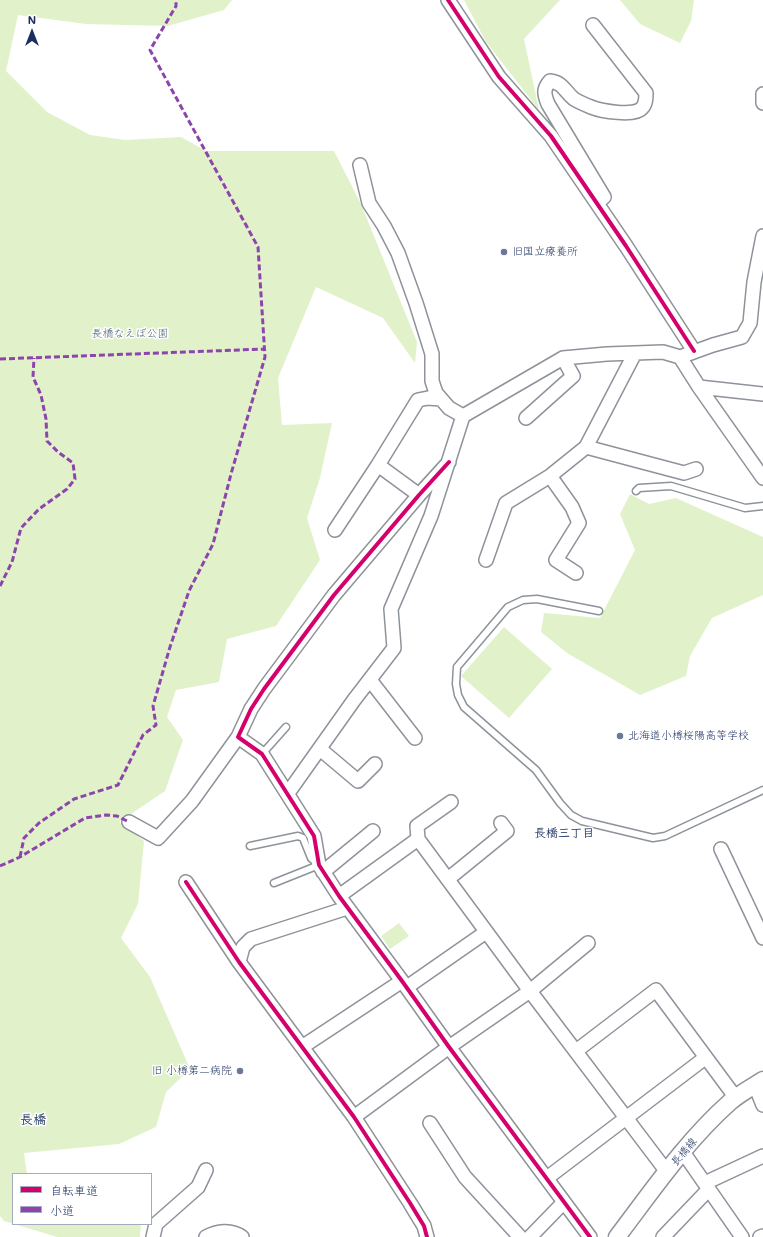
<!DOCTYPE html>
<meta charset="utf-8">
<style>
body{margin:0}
#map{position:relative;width:763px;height:1237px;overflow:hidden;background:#fff;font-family:Mali,"Klee One",sans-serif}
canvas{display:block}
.legend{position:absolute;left:12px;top:1173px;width:140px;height:52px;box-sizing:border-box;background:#fff;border:1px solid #a4acbf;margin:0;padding:5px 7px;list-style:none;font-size:12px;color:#1b2f5e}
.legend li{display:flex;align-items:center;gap:8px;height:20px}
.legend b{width:20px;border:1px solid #a4acbf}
.north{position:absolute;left:12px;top:12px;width:40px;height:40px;-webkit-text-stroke:3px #fff;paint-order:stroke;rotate:0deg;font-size:11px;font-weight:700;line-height:16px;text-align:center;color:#1b2f5e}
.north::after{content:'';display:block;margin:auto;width:14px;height:18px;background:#1b2f5e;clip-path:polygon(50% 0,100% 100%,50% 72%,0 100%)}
</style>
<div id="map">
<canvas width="763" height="1237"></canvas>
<ul class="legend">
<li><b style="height:5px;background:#d6006c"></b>自転車道</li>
<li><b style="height:5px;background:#8e44ad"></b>小道</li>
</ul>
<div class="north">N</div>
</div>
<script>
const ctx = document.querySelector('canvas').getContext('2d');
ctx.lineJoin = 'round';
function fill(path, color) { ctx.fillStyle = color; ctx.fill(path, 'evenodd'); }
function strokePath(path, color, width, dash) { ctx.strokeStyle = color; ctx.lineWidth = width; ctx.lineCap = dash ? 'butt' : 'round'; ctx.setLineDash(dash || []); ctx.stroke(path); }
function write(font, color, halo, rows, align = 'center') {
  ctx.font = font + ' Mali,"Klee One",sans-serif'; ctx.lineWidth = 3; ctx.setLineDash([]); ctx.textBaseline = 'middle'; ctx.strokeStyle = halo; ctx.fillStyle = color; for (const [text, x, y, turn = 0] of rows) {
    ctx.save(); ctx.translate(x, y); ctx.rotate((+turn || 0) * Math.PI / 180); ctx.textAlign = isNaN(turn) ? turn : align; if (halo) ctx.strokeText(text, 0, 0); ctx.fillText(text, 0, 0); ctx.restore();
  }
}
fill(new Path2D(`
 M0,0h232l-8,10 -56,16 -82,-2 -68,-9 -12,56 41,41 43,23 35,5 56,-3 25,14h128l27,53 56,138 -2,21 -32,-45 -67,-31 -38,91 4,47 50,-2 -12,55 -13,40 13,42 -44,66 -49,13 -8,43 -43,8 -9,27 16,23 -18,51 -46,31 25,19 -6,63 -17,34 29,39 40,92 -24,23 -10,35 -37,17 -95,9 3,21h-14v50h128l-1,13h-83l-53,-16 -4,-5z
 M464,0h96l-36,39 15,71 -53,-68z
 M620,0h74l-3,21 -11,22 -40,-19z
 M630,494l19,10 27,-6 87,39v58l-51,23 -22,38 -4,20 -46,19 -73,-42 -26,-21 3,-19 56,5 35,-68 -15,-36z
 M504,627l48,42 -43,49 -48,-42z
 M399,923l10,13 -19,13 -9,-13z`), '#e1f2ca');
const service = new Path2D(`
 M636,491l3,-3 32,-2 74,22 18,-2
 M599,611l-62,-12 -14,1 -15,7 -51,60 -1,17 2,11 6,12 72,63 24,33 11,12 11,6 71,17 12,-2 98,-46
 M262,754l24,-27
 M250,846l48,-10 5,2 8,20 8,7 -45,18`);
const minor = new Path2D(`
 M448,0l51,77 52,59 75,110 68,105
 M593,25l53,68c0,5 0,11 -4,15 -7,9 -41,3 -51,-1 -5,-2 -12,-5 -17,-8 -10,-8 -10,-16 -24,-18 -7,8 -6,13 -2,23l56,93 -7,6
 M763,94v9
 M360,165l9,38 15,23 14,27 18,50 16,51v27l4,12 13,15 14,8
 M680,357l19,30 64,91
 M699,387l64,7
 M526,418l47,-42 -10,-18
 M586,447l98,26 12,-4
 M449,462l-30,33 -85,100 -70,94 -13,20 -13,28 24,17 52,82 5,29 20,31 63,85 47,66 141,190
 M378,465l40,-65 10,-2 13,1
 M550,476l22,31 7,16 -23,37 20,13
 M335,530l43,-65 41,30
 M486,560l20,-57 44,-27 36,-29 49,-94
 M370,680l45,58
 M320,749l38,32 17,-17
 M288,793l66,-93 40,-52 -3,-39 40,-93 32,-100 100,-58 44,-4 56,-2 17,5 33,-12 29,-8 8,-14 4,-41 9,-46
 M129,822l29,16 34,-37 46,-64
 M418,839l112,152 137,181
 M721,849l42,89
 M323,872l50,-41
 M448,879l59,-48 -6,-8
 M186,882l53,80 115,155 56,86 14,23 3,11
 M339,896l79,-57 -1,-13 34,-24
 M239,962l4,-15 8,-8 96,-31
 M407,987l79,-55
 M302,1047l100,-66
 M576,1051l80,-61 80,108
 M755,1085l8,20
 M354,1117l95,-70 81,-56 58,-48
 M430,1123l35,54 55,60
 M683,1152l59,85
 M547,1178l158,-120
 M705,1183l58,-27
 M153,1237l3,-13 42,-37 8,-17
 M206,1237c11,-6 25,-8 36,0
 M530,1237l34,-35
 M663,1237l46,-48
 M760,1237l3,-1`);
const tertiary = new Path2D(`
 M617,1237c35,-46 69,-96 113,-135 9,-8 22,-15 33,-22`);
strokePath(service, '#8e929a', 9);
strokePath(minor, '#8e929a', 16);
strokePath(tertiary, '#8e929a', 19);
strokePath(service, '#fff', 6);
strokePath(minor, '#fff', 13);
strokePath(tertiary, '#fff', 16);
strokePath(new Path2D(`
 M0,359l265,-10
 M0,586l12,-24 9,-34 18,-19 28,-20 8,-10 -2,-16 -15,-11 -11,-11 -1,-22 -5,-24 -8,-18 1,-19
 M20,857l4,-19 15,-15 35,-24 44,-14 25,-50 13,-10 -3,-19 17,-59 19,-56 24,-47 18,-70 34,-117 -7,-110 -108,-197 26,-44v-6
 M0,866l20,-9 65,-39 21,-3 11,1 12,6`), '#8e44ad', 3, [6, 3]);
strokePath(new Path2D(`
 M448,0l51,77 52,59 75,110 68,105
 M449,462l-30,33 -85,100 -70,94 -13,20 -13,28 24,17 52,82 5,29 20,31 63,85 47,66 141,190
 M186,882l53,80 115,155 56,86 14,23 3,11`), '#d6006c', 4);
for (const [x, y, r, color] of [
 [504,252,4,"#6b7896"],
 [620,736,4,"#6b7896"],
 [240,1071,4,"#6b7896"]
]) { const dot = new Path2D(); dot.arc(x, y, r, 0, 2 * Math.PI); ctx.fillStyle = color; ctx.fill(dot); strokePath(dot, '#fff', 1.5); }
write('11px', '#1b2f5e', '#fff', [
 ["旧国立療養所",512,252],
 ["北海道小樽桜陽高等学校",628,736],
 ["旧 小樽第二病院",232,1071,"right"]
], 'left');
write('11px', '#465d6e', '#fff', [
 ["長橋なえぼ公園",130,334]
]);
write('11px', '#1b2f5e', '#fff', [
 ["長橋線",684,1152,-50]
]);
write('bold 12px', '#1b2f5e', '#fff', [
 ["長橋三丁目",564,833]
]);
write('bold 13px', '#1b2f5e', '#fff', [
 ["長橋",33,1120]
]);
</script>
